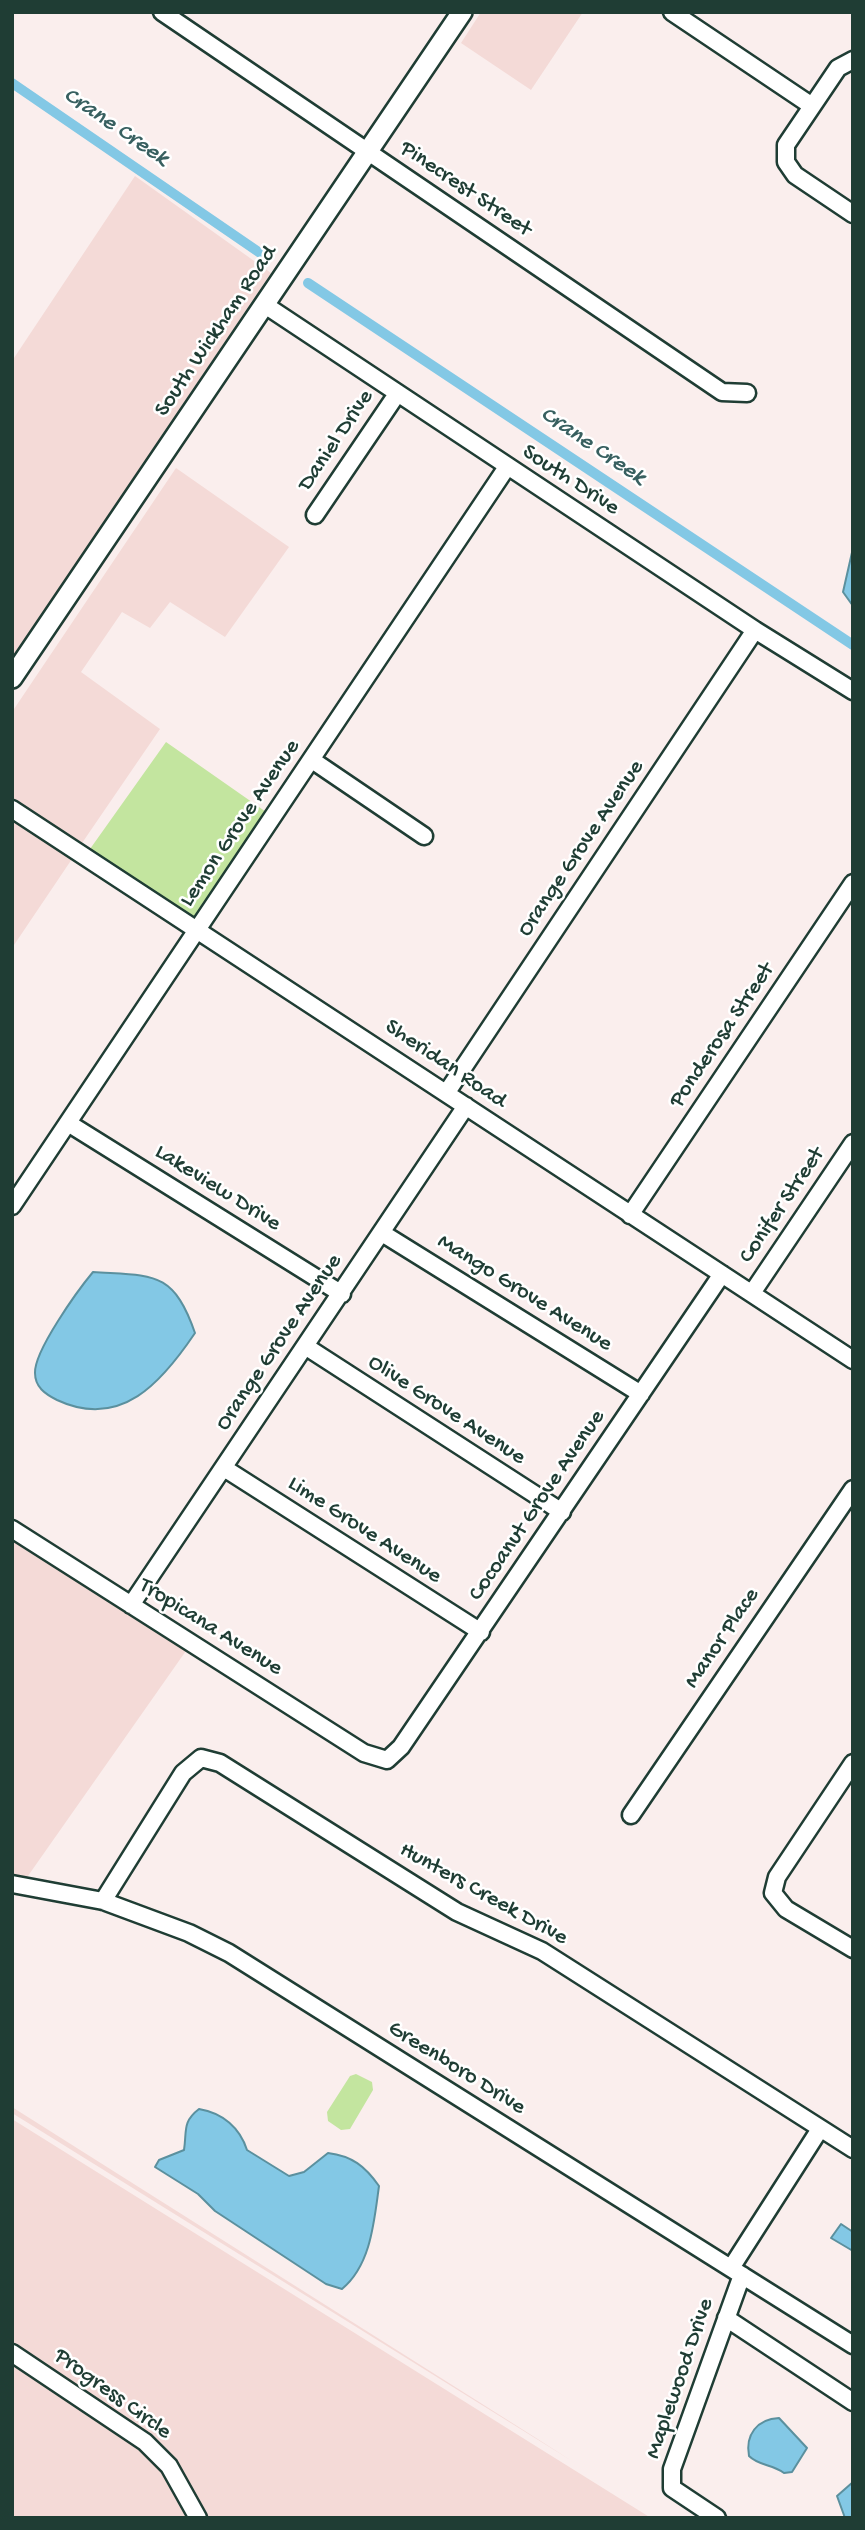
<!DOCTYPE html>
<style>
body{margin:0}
#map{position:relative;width:865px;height:2530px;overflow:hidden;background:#faeeed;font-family:"Gochi Hand",sans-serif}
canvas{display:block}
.frame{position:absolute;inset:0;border:14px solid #1f3d34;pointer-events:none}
</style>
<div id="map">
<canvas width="865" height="2530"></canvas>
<div class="frame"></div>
</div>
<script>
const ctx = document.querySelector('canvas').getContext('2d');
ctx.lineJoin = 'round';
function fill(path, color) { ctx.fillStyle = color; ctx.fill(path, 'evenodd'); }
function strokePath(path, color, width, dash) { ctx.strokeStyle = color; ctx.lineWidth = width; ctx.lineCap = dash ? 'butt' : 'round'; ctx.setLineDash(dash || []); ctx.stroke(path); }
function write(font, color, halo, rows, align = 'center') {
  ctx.font = font + ' "Gochi Hand",sans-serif'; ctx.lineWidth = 5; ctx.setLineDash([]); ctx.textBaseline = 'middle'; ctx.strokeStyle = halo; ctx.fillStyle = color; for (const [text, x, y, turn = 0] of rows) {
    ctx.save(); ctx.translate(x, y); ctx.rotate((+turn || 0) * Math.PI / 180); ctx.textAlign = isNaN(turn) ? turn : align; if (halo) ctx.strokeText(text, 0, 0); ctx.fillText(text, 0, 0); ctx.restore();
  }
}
fill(new Path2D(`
 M481,12h102l-52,78 -70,-47z
 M135,176l136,97 -259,385v-297z
 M176,468l113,79 -64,90 -55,-35 -20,26 -28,-16 -41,60 79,57 -80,117 -68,-44v-90z
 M12,816l62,40 -62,92z
 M12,1533l176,115 -172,245 -4,-2z
 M12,2107l524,331 36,23 -560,-348z
 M12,2119l639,399h-639z`), '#f4dad7');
fill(new Path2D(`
 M166,742l103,72 -67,101 -8,2 -104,-68z
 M356,2074l16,8 1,8 -23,39 -9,1 -13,-9 -1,-9 23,-36z`), '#c3e59f');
const water = new Path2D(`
 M853,548v58l-10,-14z
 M93,1272c60,4 80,-2 102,61 -33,49 -74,97 -138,67 -12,-6 -22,-13 -22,-27 -1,-22 43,-83 58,-101z
 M199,2109c24,4 41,19 48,41l42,26 15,-4 24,-19c24,3 37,13 51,33 -5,36 -8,79 -37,103l-16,-5 -111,-73 -17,-17 -43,-27 4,-7 25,-10c3,-19 -2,-28 15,-41z
 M841,2224l12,8v19l-22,-13z
 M779,2418l28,30 -15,24 -8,1c-12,-9 -25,-7 -35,-17 -4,-21 8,-37 30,-38z
 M853,2482v36h-8l-8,-22z`);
fill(water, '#83c8e5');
strokePath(water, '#5b909e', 2);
strokePath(new Path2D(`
 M12,83l251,172
 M308,283l545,362`), '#83c8e5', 10);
const minor = new Path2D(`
 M162,12l560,380 25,1
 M672,12l140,94
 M853,60l-15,8 -52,77v17l9,13 58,39
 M265,305l490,325 98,61
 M315,515l82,-121
 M312,760l112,76
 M12,809l841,551
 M447,1092l308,-462
 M68,1123l274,171
 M12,1206l495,-739
 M630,1215l223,-332
 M382,1233l259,161
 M752,1293l101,-150
 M305,1346l257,166
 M224,1468l257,164
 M12,1529l352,224 23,7 14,-13 321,-473
 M131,1605l335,-499
 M853,1763l-76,114 -4,16 13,16 67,40
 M631,1815l222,-326
 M12,1884l91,17 86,32 40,20 624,392
 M103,1901l80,-128 18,-15 19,5 237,149 85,39 311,198
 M731,2268l89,-139
 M726,2318l127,84
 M12,2353l133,89 24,24 29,52
 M717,2518l-45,-30v-19l70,-194`);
const major = new Path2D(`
 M12,678l450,-666`);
strokePath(minor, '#1f3d34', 21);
strokePath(major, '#1f3d34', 24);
strokePath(minor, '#fff', 16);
strokePath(major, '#fff', 19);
write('23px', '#1f3d34', '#fff', [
 ["Pinecrest Street",465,190,34],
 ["South Wickham Road",217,332,-56],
 ["Daniel Drive",337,441,-56],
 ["South Drive",570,481,33],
 ["Lemon Grove Avenue",241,824,-56],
 ["Orange Grove Avenue",582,849,-56],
 ["Ponderosa Street",723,1036,-56],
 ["Sheridan Road",445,1065,34],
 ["Lakeview Drive",217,1189,32],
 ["Conifer Street",783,1206,-56],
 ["Mango Grove Avenue",524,1294,32],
 ["Orange Grove Avenue",280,1343,-56],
 ["Olive Grove Avenue",446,1411,33],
 ["Cocoanut Grove Avenue",538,1506,-56],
 ["Lime Grove Avenue",364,1531,33],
 ["Tropicana Avenue",210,1628,32],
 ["Manor Place",723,1639,-56],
 ["Hunters Creek Drive",483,1895,29],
 ["Greenboro Drive",456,2069,32],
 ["Maplewood Drive",681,2379,-71],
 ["Progress Circle",112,2395,36]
]);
write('italic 24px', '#386060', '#fff', [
 ["Crane Creek",115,128,34],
 ["Crane Creek",592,447,34]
]);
</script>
